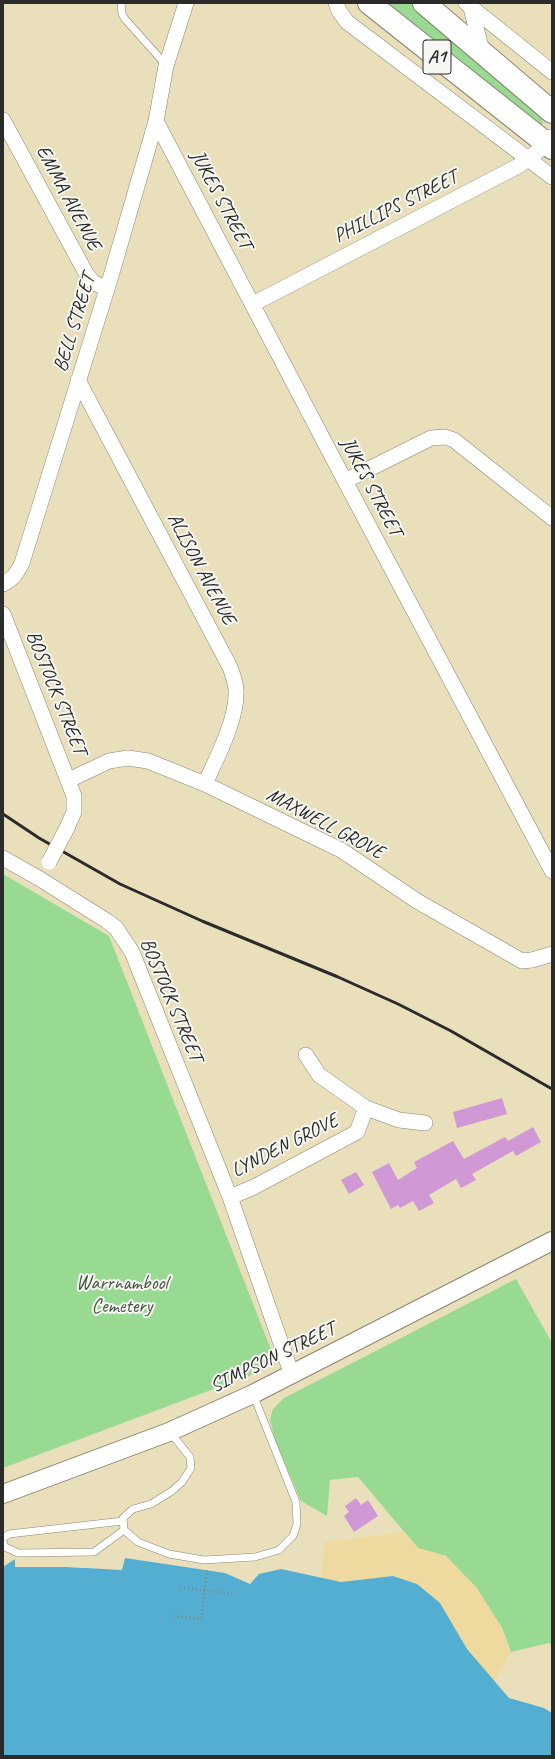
<!DOCTYPE html>
<style>
body{margin:0}
#map{position:relative;width:555px;height:1759px;overflow:hidden;background:#e9e0bb;font-family:Caveat,sans-serif}
canvas{display:block}
.frame{position:absolute;inset:0;border:4px solid #2b2b2b;pointer-events:none}
</style>
<div id="map">
<canvas width="555" height="1759"></canvas>
<div class="frame"></div>
</div>
<script>
const ctx = document.querySelector('canvas').getContext('2d');
ctx.lineJoin = 'round';
function fill(path, color) { ctx.fillStyle = color; ctx.fill(path, 'evenodd'); }
function strokePath(path, color, width, dash) { ctx.strokeStyle = color; ctx.lineWidth = width; ctx.lineCap = dash ? 'butt' : 'round'; ctx.setLineDash(dash || []); ctx.stroke(path); }
function write(font, color, halo, rows, align = 'center') {
  ctx.font = font + ' Caveat,sans-serif'; ctx.lineWidth = 4; ctx.setLineDash([]); ctx.textBaseline = 'middle'; ctx.strokeStyle = halo; ctx.fillStyle = color; for (const [text, x, y, turn = 0] of rows) {
    ctx.save(); ctx.translate(x, y); ctx.rotate((+turn || 0) * Math.PI / 180); ctx.textAlign = isNaN(turn) ? turn : align; if (halo) ctx.strokeText(text, 0, 0); ctx.fillText(text, 0, 0); ctx.restore();
  }
}
fill(new Path2D(`
 M369,3h54l96,80 23,35 1,6h-6z
 M3,874l106,62 163,416 -5,17 -264,99z
 M516,1279l36,64v303l-3,-3 -38,9 -9,-24 -56,-72 -28,-8 -60,-71 -28,3 -3,36 -26,-15 -26,-61 -5,-20 3,-11 11,-11z`), '#98da91');
fill(new Path2D(`
 M405,1532l13,16 28,8 31,32 25,40 9,24 -17,30 -27,-33 -27,-46 -47,-27 -52,6 -20,-4 4,-36z`), '#eeda9e');
fill(new Path2D(`
 M125,1558l100,15 25,11 9,-10 22,-5 60,13 52,-6 24,8 23,19 27,46 42,49 35,10 8,5v43h-549v-189l12,-8 1,8h51l55,3z`), '#54aed2');
fill(new Path2D(`
 M15,1559h2v6h50l30,1 1,2 -31,-1h-52z`), '#e9e0bb');
fill(new Path2D(`
 M502,1098l5,16 -50,14 -4,-16z
 M533,1127l8,15 -25,14 -3,-5 -41,23 4,6 -15,8 -5,-9 -27,16 5,8 -15,8 -6,-10 -13,7 -2,-3 -7,4 -19,-37 17,-9 9,17 19,-12 -3,-6 39,-21 11,18 41,-22 3,4z
 M356,1172l8,13 -15,9 -8,-14z
 M356,1498l5,7 7,-5 10,16 -24,16 -10,-16 5,-4 -4,-6z`), '#d098d5');
const service = new Path2D(`
 M121,3l1,11 3,5 41,46
 M170,1432l20,25 1,11 -9,14 -10,9 -21,13 -18,5 -10,9 1,12 14,12 31,12 35,6 51,-3 24,-7 14,-14 4,-12 -1,-22 -43,-108
 M3,1538l6,-4 114,-13
 M3,1541l2,6 13,6 76,-1 30,-22`);
const minor = new Path2D(`
 M336,3l3,8 8,11 205,155
 M466,3l86,69
 M471,8l11,43
 M3,120l84,155 7,8 12,5
 M156,121l189,360 207,390
 M253,304l267,-139 27,-21 4,-7
 M78,380l152,287c3,9 7,18 6,27 0,28 -20,65 -31,90
 M345,481l86,-43 14,-1 9,3 98,78
 M3,584c10,-5 14,-11 19,-21l89,-287 45,-155 10,-55 20,-63
 M3,614l71,182v16l-8,18
 M69,780l40,-19 19,-3 20,3 57,23 136,66 76,51 105,60 10,-1 20,-6
 M3,858l37,21 67,42 9,7 16,24 98,245 62,178
 M366,1108l33,12 26,3
 M230,1197l24,-10 103,-55 9,-24 -47,-33 -13,-20`);
const tertiary = new Path2D(`
 M3,1494l166,-62 84,-38 299,-153`);
const trunk = new Path2D(`
 M369,3l183,145
 M424,3l128,109`);
strokePath(service, '#8a8673', 8);
strokePath(minor, '#8a8673', 16);
strokePath(tertiary, '#8a8673', 20);
strokePath(trunk, '#8a8673', 24);
strokePath(new Path2D(`
 M180,1587l52,7
 M174,1616l27,3 6,-49`), '#8a8673', 2.5, [1, 3]);
strokePath(service, '#fff', 7);
strokePath(minor, '#fff', 15);
strokePath(tertiary, '#fff', 18);
strokePath(trunk, '#fff', 22);
strokePath(new Path2D(`
 M3,814l36,24 81,46 82,37 136,56 60,27 53,27 101,58`), '#2b2b2b', 3);
const minorBridge = new Path2D(`
 M49,862l17,-32`);
strokePath(minorBridge, '#8a8673', 16, []);
strokePath(minorBridge, '#fff', 15);
for (const [x, y, w] of [
 [437,57,28]
]) { const box = new Path2D(); box.roundRect(x - w / 2, y - 17, w, 34, 3); ctx.fillStyle = '#f6f6f2'; ctx.fill(box); strokePath(box, '#2b2b2b', 1); }
write('bold 19px', '#2b2b2b', null, [
 ["A1",437,57]
]);
write('20px', '#2b2b2b', '#f6f6f2', [
 ["EMMA AVENUE",68,198,62],
 ["JUKES STREET",221,200,62],
 ["PHILLIPS STREET",396,207,-27],
 ["BELL STREET",75,323,-73],
 ["JUKES STREET",371,487,62],
 ["ALISON AVENUE",201,569,62],
 ["BOSTOCK STREET",56,693,68],
 ["MAXWELL GROVE",325,824,28],
 ["BOSTOCK STREET",171,1000,67],
 ["LYNDEN GROVE",285,1146,-27],
 ["SIMPSON STREET",273,1358,-26]
]);
write('20px', '#465744', '#f6f6f2', [
 ["Warrnambool",122,1284],
 ["Cemetery",122,1307]
]);
</script>
